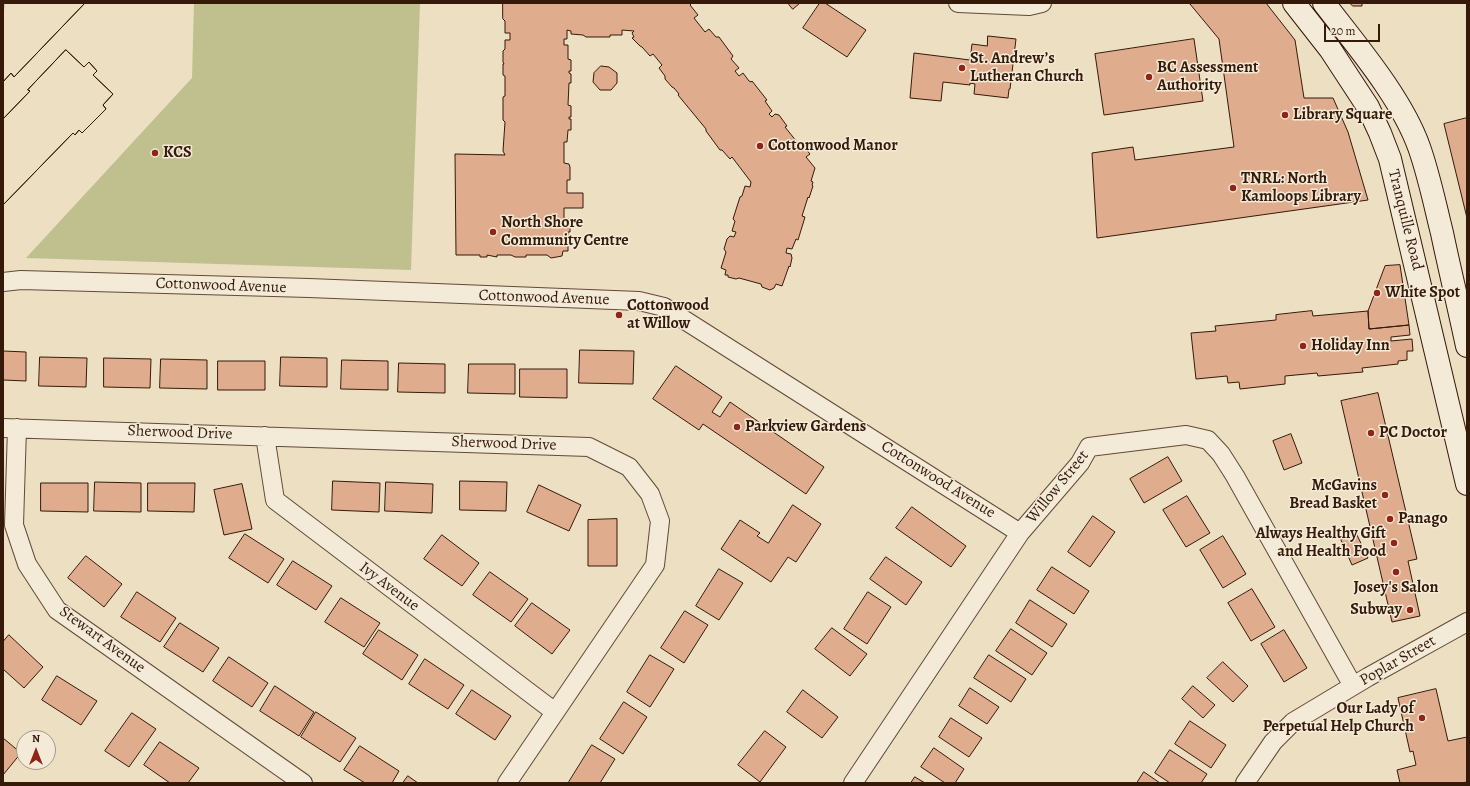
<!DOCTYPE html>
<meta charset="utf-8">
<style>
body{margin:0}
#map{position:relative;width:1470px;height:786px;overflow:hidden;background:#ecdfc2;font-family:Alegreya,serif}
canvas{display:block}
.frame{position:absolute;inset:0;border:4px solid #351909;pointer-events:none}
.north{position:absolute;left:16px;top:730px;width:40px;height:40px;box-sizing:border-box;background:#f3ead7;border:1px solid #a79685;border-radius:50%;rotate:0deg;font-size:11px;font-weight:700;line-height:16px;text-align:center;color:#351909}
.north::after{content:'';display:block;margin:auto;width:14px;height:18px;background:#8f2418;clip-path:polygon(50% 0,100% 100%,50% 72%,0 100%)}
.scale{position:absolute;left:1324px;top:24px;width:56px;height:18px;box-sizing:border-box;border:2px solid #351909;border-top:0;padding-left:5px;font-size:12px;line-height:14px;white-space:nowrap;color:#351909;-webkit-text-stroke:3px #f3ead7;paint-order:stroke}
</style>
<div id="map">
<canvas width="1470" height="786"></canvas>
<div class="frame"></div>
<div class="north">N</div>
<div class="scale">20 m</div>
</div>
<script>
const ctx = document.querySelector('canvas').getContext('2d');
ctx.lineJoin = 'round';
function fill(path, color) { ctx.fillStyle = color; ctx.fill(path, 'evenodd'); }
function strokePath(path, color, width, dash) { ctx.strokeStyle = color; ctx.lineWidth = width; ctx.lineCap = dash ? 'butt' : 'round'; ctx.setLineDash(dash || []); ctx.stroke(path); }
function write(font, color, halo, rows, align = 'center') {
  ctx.font = font + ' Alegreya,serif'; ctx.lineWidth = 3; ctx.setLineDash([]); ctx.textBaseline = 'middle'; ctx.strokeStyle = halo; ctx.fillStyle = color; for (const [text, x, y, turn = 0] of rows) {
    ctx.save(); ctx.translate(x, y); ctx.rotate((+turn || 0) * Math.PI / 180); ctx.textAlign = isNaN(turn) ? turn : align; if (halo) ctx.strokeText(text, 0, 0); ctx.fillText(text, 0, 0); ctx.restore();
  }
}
fill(new Path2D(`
 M194,3h226l-9,267 -385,-12 166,-180z`), '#bfc08e');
const building = new Path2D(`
 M4,3h81l-71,74 -3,-4 -8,9z
 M4,3h81l-71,74 -3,-4 -8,9z
 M503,3h189l-2,2 8,10 -4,3 11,14 4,-3 7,8h3l14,19 -2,3 8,9 -4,3 4,5 4,-3 6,8 2,1 1,-1 15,19 -2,1 7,10 -3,3 3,3 3,-3 4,1 8,11 -2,1 12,15 2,1 1,-1 10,12 -4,3 9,11 -4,13 2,1 -1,3 1,1 -4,12 -1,-1 -6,19 3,1 -7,23 -2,-1 -4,10 -5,-1 -1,5 5,1 1,4 -2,9 -1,-1 -7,20 -6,-2 -2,4 -4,2 -8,-3 -1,-3 -22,-6 -3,1 -8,-2v-2h-3l1,-5 -5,-2 5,-16 -2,-3 3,-10 3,-3 4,1 2,-5 -4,-1 3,-10 -2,-2 7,-22 2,-1 3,-10 5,1 1,-5 -19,-25 -2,2 -8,-9h-2l-14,-19v-2l-28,-34 1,-1 -5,-6 -2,-1 -7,-8v-3l-6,-8 3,-3 -9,-11 -3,2 -8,-9 -2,-1 -8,-8 2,-1 -2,-4 2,-2 -12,-1v5h-12v2h-24l-3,-2 -12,-1v-3l-4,-1v9h-3v6h4v14l3,1v11h-2v2l2,1v9h-2l-1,22 3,1v11h-2v2h2v11h-3l-1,12h-3v21l5,1 1,3v13h-3v13h16v15h-19v10l5,1v2h1v11h-2v19h-5l-1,5 -11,2 -4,-3h-21v2h-11l-4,-2h-14v2l-10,-2v2h-7v-2h-24l-1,-101 50,1 -2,-4 2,-29 -2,-2v-23l2,-1v-20l-2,-1v-11h1l-1,-2v-11l2,-2v-9h5v-7h-5v-12l-2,-2z
 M788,3h12l-7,6z
 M820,3h5l41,27 -19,27 -44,-29z
 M1191,3h75l29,37 9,58h29l15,34 20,68 -271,38 -5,-85 41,-6 2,13 99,-13 -15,-108 -29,-35z
 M1350,3h12v3h-9z
 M988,36l28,3 -6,50h-1l-1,9 -34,-4 1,-10 -5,-1v2l-27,-3 -2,19 -31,-3 4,-45 56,7 2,-16 15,2z
 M1194,39l9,62 -99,14 -9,-61z
 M66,50l18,17 5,-5 8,9 -4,4 20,19 -10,11 3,4 -24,24 -3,-3 -4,5 -2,-2 -70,72v-86l27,-28 -2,-1z
 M66,50l18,17 5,-5 8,9 -4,4 20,19 -10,11 3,4 -24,24 -3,-3 -4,5 -2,-2 -70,72v-86l27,-28 -2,-1z
 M601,66l8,1 8,6v10l-6,7h-11l-7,-8 1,-9z
 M1467,118v100l-23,-94z
 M1400,265l9,60 -40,4 -1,-18 17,-45z
 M1312,311l1,5 55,-5 1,18 40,-4 1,10 -19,2v4l21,-2 1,12h-6v9l-9,1v3l-36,4 1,4 -45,4 -1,-3 -32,3v8l-45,5 -1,-7 -11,1 -1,-7 -31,3 -5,-46 25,-2 -1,-5 61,-6v-5z
 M580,350l54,1 -1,33 -54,-1z
 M3,351l23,1v29l-23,-1z
 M40,357l47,1 -1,29 -47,-1z
 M281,357l46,1v29l-47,-1z
 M104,358l47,1 -1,29 -46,-1z
 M161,359l46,1v29l-47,-1z
 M342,360l46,1v29l-47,-1z
 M218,361h47v29h-47z
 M399,363l46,1v29l-47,-1z
 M469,364h46v30l-47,-1z
 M676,366l46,31 -10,15 8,5 10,-15 94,65 -18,27 -103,-70 -4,6 -46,-31z
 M520,369h47v29l-47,-1z
 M1378,393l39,166 -9,2 12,55 -28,6 -51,-221z
 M1291,434l11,29 -18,7 -11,-29z
 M1168,457l14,24 -38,22 -14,-24z
 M333,481l47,2 -1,29 -47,-2z
 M460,481l47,1 -1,29 -46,-1z
 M95,482l46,1v29l-47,-1z
 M386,482l47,2 -1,29 -47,-2z
 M41,483h47v29l-47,-1z
 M148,483h47l-1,29 -46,-1z
 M242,484l10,45 -28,6 -10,-45z
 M539,485l42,20 -12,26 -42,-19z
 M1187,496l23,37 -24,14 -23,-37z
 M793,505l28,19 -25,38 -8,-5 -17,25 -50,-33 19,-29 20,13 -3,3 11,7z
 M912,507l54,39 -15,21 -55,-39z
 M1093,516l22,16 -25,35 -22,-15z
 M617,519v47h-29v-46z
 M1356,533l12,25 -16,7 -11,-25z
 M245,534l39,25 -16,24 -39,-25z
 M442,535l37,28 -17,23 -38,-27z
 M1223,536l23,38 -23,14 -23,-38z
 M86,556l36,28 -18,23 -36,-29z
 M886,557l36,25 -16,23 -36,-26z
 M293,561l39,25 -16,24 -39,-25z
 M1052,567l37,24 -15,23 -37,-24z
 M719,569l24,14 -24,37 -23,-14z
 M490,572l38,27 -17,23 -38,-27z
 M1252,589l23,38 -24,14 -23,-38z
 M137,592l39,26 -16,24 -39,-25z
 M868,592l23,15 -24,37 -23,-15z
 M341,598l39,25 -16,24 -39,-25z
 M1030,600l37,24 -15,23 -36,-24z
 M532,603l38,27 -18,24 -37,-28z
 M685,611l23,14 -24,38 -23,-15z
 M180,623l39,25 -16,24 -39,-25z
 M832,628l35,26 -17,22 -35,-27z
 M1011,629l36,24 -15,22 -36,-24z
 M379,630l39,25 -16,25 -39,-26z
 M1284,630l23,38 -23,14 -23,-38z
 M9,635l34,32 -19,21 -21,-19v-27z
 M650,655l24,14 -24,38 -23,-15z
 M989,655l37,24 -15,23 -37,-24z
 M229,657l39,26 -16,24 -39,-26z
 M425,659l39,26 -16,24 -39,-25z
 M1223,662l25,24 -15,16 -26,-24z
 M57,676l40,25 -16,24 -39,-25z
 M275,686l39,26 -15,24 -39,-25z
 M1193,686l22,19 -12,13 -21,-19z
 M970,688l29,19 -12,17 -28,-18z
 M1436,689l12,52 19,-4v45l-6,1h-61l-3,-13 19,-5 -3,-14 -3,1 -12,-54z
 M472,690l39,26 -16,24 -39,-26z
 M803,690l35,27 -16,21 -35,-26z
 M624,702l23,15 -24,37 -23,-15z
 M316,712l40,26 -16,24 -39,-25z
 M132,713l24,16 -27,38 -24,-16z
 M951,718l31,20 -13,19 -30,-20z
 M1190,721l36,24 -15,23 -36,-24z
 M765,731l21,16 -26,35 -22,-17z
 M3,738l18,15 -18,22z
 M160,742l39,26 -11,15h-18l-26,-18z
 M592,745l23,14 -15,24h-30l-1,-1z
 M360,746l39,25 -7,12h-27l-21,-13z
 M934,748l30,21 -9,14h-10l-24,-16z
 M1170,750l37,24 -6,9h-31l-15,-10z
 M1144,772l16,11h-23z
 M408,776l10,7h-15z
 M915,777l10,6h-14z`);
fill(building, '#e0ac8e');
strokePath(building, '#351909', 1);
const minor = new Path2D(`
 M958,3l71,3 13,-3
 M3,282l18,-2 288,8 330,13 25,6 356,226
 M3,428l586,19 40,20 21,27 10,27 -5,44 -148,218
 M17,428l-3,97 13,39 30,46 246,173
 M265,436l10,64 280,212
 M853,783l167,-250 60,-70 9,-16 97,-12 22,5 13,14 14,22 118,210
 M1245,783l28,-41 20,-20 75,-45 99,-55`);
const secondary = new Path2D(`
 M1294,3l36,46 38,58 12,26 10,26 77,325
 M1324,3c32,42 77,94 95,144 10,28 16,58 23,86 8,38 17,75 25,113`);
strokePath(minor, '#634a37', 20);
strokePath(secondary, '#351909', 24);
strokePath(minor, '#f3ead7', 18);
strokePath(secondary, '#f3ead7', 22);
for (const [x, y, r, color] of [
 [962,68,4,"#8f2418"],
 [1149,77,4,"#8f2418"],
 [1285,115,4,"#8f2418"],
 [760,146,4,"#8f2418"],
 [155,153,4,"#8f2418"],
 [1233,188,4,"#8f2418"],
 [493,232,4,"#8f2418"],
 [1377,293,4,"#8f2418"],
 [619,315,4,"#8f2418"],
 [1303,346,4,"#8f2418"],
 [737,427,4,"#8f2418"],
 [1371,433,4,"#8f2418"],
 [1385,495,4,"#8f2418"],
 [1390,519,4,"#8f2418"],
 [1394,543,4,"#8f2418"],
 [1396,572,4,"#8f2418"],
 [1410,610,4,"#8f2418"],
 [1422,718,4,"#8f2418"]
]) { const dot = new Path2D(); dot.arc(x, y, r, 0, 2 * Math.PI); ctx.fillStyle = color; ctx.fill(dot); strokePath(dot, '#f3ead7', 1.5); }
write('bold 16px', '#351909', '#f3ead7', [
 ["St. Andrew’s",970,59],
 ["Lutheran Church",970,77],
 ["BC Assessment",1157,68],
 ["Authority",1157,86],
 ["Library Square",1293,115],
 ["Cottonwood Manor",768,146],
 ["KCS",163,153],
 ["TNRL: North",1241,179],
 ["Kamloops Library",1241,197],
 ["North Shore",501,223],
 ["Community Centre",501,241],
 ["White Spot",1385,293],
 ["Cottonwood",627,306],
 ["at Willow",627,324],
 ["Holiday Inn",1311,346],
 ["Parkview Gardens",745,427],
 ["PC Doctor",1379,433],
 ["McGavins",1377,486,"right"],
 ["Bread Basket",1377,504,"right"],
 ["Panago",1398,519],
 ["Always Healthy Gift",1386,534,"right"],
 ["and Health Food",1386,552,"right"],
 ["Josey's Salon",1396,588,"center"],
 ["Subway",1402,610,"right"],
 ["Our Lady of",1414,709,"right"],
 ["Perpetual Help Church",1414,727,"right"]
], 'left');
write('16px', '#351909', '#f3ead7', [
 ["Tranquille Road",1405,220,76],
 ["Cottonwood Avenue",221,286,2],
 ["Cottonwood Avenue",544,298,2],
 ["Sherwood Drive",180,433,2],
 ["Sherwood Drive",504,444,2],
 ["Cottonwood Avenue",938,480,32],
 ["Willow Street",1058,487,-51],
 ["Ivy Avenue",389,587,37],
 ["Stewart Avenue",102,640,36],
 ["Poplar Street",1398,661,-30]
]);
</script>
